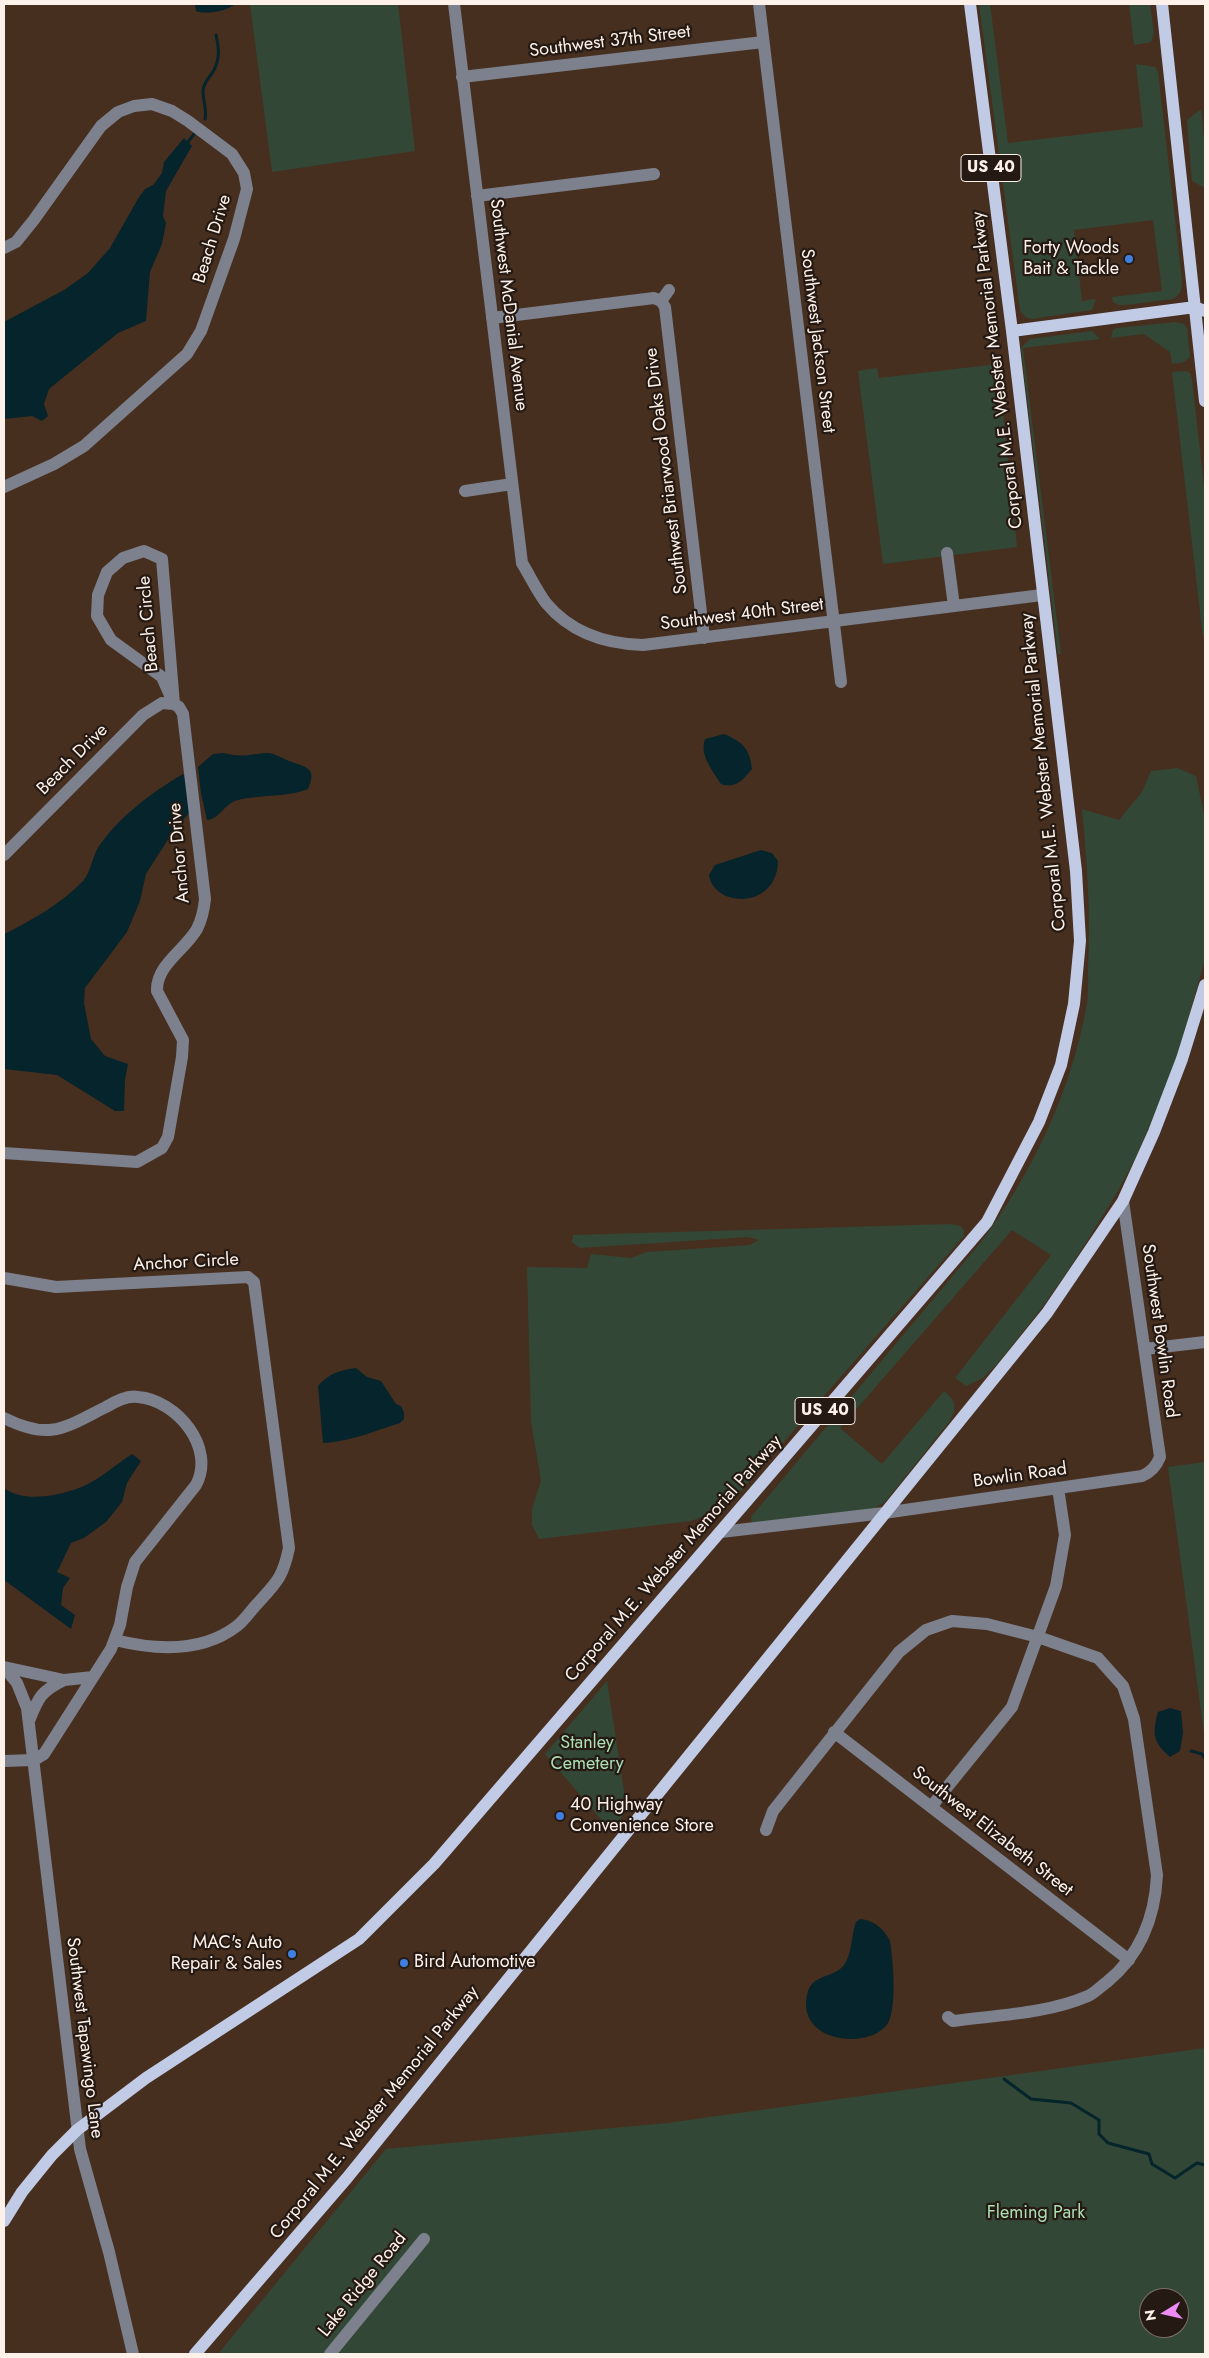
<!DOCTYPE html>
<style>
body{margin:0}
#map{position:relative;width:1209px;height:2358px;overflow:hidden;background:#472f1f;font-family:Jost,sans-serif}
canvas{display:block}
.frame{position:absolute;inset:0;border:5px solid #fdf1e9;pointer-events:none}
.north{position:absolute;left:1139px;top:2288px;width:50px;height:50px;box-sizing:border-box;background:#251a13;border:1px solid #7b7069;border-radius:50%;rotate:261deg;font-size:14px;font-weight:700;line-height:20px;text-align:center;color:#fdf1e9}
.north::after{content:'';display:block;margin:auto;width:18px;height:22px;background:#ef8bf7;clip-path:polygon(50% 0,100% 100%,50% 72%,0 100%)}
</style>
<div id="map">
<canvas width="1209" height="2358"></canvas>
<div class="frame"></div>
<div class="north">N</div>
</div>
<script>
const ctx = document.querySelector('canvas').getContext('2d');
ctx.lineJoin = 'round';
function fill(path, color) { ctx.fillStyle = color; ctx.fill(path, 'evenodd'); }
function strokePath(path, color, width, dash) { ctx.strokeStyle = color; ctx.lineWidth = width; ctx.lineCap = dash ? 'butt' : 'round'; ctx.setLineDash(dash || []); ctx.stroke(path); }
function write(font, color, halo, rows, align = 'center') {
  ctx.font = font + ' Jost,sans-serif'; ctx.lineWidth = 4.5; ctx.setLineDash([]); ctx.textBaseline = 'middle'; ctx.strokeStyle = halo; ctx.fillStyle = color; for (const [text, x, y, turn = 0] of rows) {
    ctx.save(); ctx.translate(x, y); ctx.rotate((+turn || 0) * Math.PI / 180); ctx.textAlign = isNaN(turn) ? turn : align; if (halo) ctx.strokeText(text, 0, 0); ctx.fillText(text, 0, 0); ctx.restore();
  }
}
fill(new Path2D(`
 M250,4h148l17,147 -143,21z
 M979,4h11l18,139 135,-16 -7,-63 19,3 3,5 24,208c0,9 -1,14 -9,19l-47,6h-7l-6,-3 -1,-5 50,-6 -9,-71 -79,10 8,71 14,-2 -4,11 -60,9 -5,-1 -7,-7z
 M1129,4h21l4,30 -3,8 -17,3z
 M1201,109l4,41v38l-13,-7 -5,-61z
 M1175,322l9,2 3,4 3,29 -6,5 -12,2 -2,-12 -26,-18 -33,4 2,-8 4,-2z
 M1092,331l8,8 -77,9 38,306h-3l-37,-306 9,-9z
 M998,364l19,183 -134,17 -25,-193 19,-3 2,10z
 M1186,371l4,2 2,6 13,117v141h-2l-31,-265z
 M1177,768l19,8 8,38 1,-7v153l-32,111 -37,86 -21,39 -44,70 -30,43 -44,55 -14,14 -17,8 -11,-8 96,-123 -39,-25 -172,198 42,36 62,-73c13,11 13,17 5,31l-64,80 -12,7 -121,15 -1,-7 230,-275c51,-69 89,-148 105,-233 3,-13 2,-28 2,-41 3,-53 -1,-106 -6,-159l37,11 23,-28 9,-21z
 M950,1224l10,2 4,4v6l-232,265 -9,-4 -21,20 -11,4 -152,18 -7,-14v-16l9,-28 -10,-60 -4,-154 60,1 4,-14 40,4 16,-6 103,-7 9,-5 -11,-3 -168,11 -8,-6 1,-7z
 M1205,1462v279l-37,-274z
 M607,1681l20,129 -16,21 -66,-77z
 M1205,2048v306h-987l168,-205 281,-26zM1149,2298h30v30h-30z`), '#334736');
fill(new Path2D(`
 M195,4h40c-7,7 -30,11 -39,7z
 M184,138l8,8 -26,45 -3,25 3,7 -4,21 -12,28 -4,49 -28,12 -69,56 -5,15 4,12 -6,5 -10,-5 -28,3v-97l60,-32 24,-17 22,-25 29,-51 6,-8 8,-4 9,-12 2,-11z
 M724,734c19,8 26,15 28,35 -9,11 -16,20 -31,15 -8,-13 -22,-29 -16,-45z
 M224,753c20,5 25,1 43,0 7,0 15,5 22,8 16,6 29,6 19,28 -21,9 -51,5 -73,12 -11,4 -17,19 -28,19l-6,-27 -3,-26 15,-13z
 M183,774l4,6 3,32 -16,18 -28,44 -6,27 -13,31 -42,56 -1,15 7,36 14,17 23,8 -3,16 -1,31h-9l-58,-36 -53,-6v-135c27,-13 58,-31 79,-53 8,-9 9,-24 16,-35 21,-30 52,-53 84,-72z
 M761,850l11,3 6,8c-1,49 -64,47 -69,14l6,-10z
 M356,1368l11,9 14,4 15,23 5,2 3,7v6l-4,4c-25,8 -51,19 -77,20l-5,-57c10,-12 22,-16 38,-18z
 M132,1454l9,7 -14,22 -5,19 -16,20 -22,16 -13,5 -14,29 13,6 -7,10 -2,17 14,10 -4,14 -67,-49v-92c20,15 53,8 75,0 17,-6 38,-24 53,-34z
 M1170,1708l11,3 2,22 -3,18 -10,6c-17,-15 -18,-23 -12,-45z
 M860,1919c14,1 24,10 30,22 3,20 7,61 -1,80 -14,30 -97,24 -81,-30 6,-17 26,-13 36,-26 8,-10 7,-30 12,-43z`), '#05242b');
strokePath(new Path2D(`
 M205,119c2,-10 -2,-18 -2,-28 0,-9 7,-13 11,-21 6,-12 5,-22 2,-35
 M188,142l6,-8
 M1191,1751l11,3 3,4
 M1004,2079l27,20 40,4 28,17v14l9,9 41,11 3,10 23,14 22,-15 8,2`), '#05242b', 3);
strokePath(new Path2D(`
 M454,4l68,559c8,13 15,28 24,40 25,30 60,41 97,42l399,-50
 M759,4l82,678
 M462,77l301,-35
 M477,196l177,-22
 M4,248l12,-6 17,-21 68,-95 17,-14 16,-6 18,-2 20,7 16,10 44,33 12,19 3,16 -13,50 -33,92 -14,23 -103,92 -30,18 -50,23
 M661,301l8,-11
 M492,318l162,-20 7,3 4,6 39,331
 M465,491l47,-7
 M144,551l18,8 12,145 -12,-27 -51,-37 -14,-24 1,-21 9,-23 16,-14z
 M947,553l7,53
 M4,855l139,-140 19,-12 12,1
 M4,1153l133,9 25,-14 6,-11 14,-80 1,-17 -26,-49c-1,-26 28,-41 40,-62 5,-10 7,-20 8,-30l-22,-185 -4,-7 -5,-3
 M4,1278l52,9 192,-10 6,5 35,266c-6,29 -12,34 -31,55 -7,7 -13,17 -21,23 -35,27 -82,24 -122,14
 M1145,1349l60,-7
 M4,1418c46,23 60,10 102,-11 10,-6 21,-12 32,-10 39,3 78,51 58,88l-61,77 -8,25 -7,38 -9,24 -67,105 -10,6 -30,1
 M721,1532l163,-19 258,-37c9,-4 14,-9 18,-19l-37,-256
 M4,1667l13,16 10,25 53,441 29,103 24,102
 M4,1667l60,13 29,-3
 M29,1721c9,-23 12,-30 35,-41
 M834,1732l295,228
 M931,1807l81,-100 44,-121 9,-51 -7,-47
 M766,1830l7,-19 126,-159 27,-22 26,-9 35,3 51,13 60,21 25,28 11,33 23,156c-2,42 -17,80 -50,107 -6,4 -12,11 -19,14 -42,18 -90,19 -135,25l-5,-4
 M330,2354l94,-115`), '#7c818d', 12);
strokePath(new Path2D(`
 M1162,4l43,397
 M1012,331l183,-24 10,4
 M4,2221l18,-29 30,-37 25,-25 69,-52 213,-139 75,-75 553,-642 52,-100 22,-57 13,-61 6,-63 -4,-70 -64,-540 -42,-327
 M195,2354l152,-176 700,-865 76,-112 31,-69 28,-73 23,-74`), '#c2cbe5', 12);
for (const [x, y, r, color] of [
 [1129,259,5,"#3f7fe0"],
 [560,1816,5,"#3f7fe0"],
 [292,1954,5,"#3f7fe0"],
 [404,1963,5,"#3f7fe0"]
]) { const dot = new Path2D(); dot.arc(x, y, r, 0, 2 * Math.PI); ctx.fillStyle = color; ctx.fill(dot); strokePath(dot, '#251a13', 2); }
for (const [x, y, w] of [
 [991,168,60],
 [825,1411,60]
]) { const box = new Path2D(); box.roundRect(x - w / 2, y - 13.5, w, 27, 4); ctx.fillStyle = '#251a13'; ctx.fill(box); strokePath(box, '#fdf1e9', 1); }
write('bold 16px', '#fdf1e9', null, [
 ["US 40",991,168],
 ["US 40",825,1411]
]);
write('18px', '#fdf1e9', '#251a13', [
 ["Southwest 37th Street",610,42,-7],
 ["Beach Drive",213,239,-73],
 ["Southwest McDanial Avenue",508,305,83],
 ["Southwest Jackson Street",817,341,83],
 ["Corporal M.E. Webster Memorial Parkway",998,370,-97],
 ["Southwest Briarwood Oaks Drive",667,471,-97],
 ["Southwest 40th Street",742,615,-7],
 ["Beach Circle",149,624,-95],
 ["Beach Drive",73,760,-45],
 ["Corporal M.E. Webster Memorial Parkway",1044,772,-96],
 ["Anchor Drive",180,853,-95],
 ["Anchor Circle",186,1263,-3],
 ["Southwest Bowlin Road",1159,1331,82],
 ["Bowlin Road",1020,1476,-8],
 ["Corporal M.E. Webster Memorial Parkway",674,1559,-49],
 ["Southwest Elizabeth Street",992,1832,38],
 ["Southwest Tapawingo Lane",84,2038,83],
 ["Corporal M.E. Webster Memorial Parkway",375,2113,-51],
 ["Lake Ridge Road",363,2285,-51]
]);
write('18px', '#fdf1e9', '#251a13', [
 ["Forty Woods",1119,249],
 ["Bait & Tackle",1119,270],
 ["40 Highway",570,1806,"left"],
 ["Convenience Store",570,1827,"left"],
 ["MAC's Auto",282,1944],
 ["Repair & Sales",282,1965],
 ["Bird Automotive",414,1963,"left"]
], 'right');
write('18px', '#addfb5', '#251a13', [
 ["Stanley",587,1744],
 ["Cemetery",587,1765],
 ["Fleming Park",1036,2214]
]);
</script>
